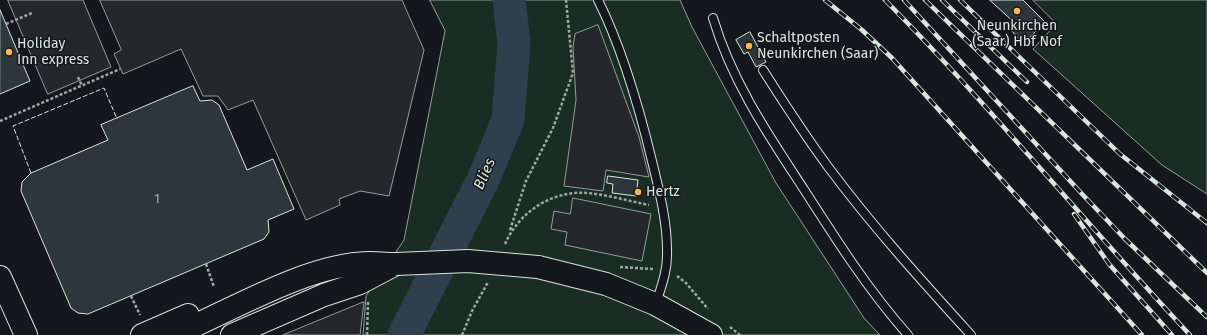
<!DOCTYPE html>
<style>
body{margin:0}
canvas{display:block;background:#14181c}
</style>
<canvas width="1207" height="335"></canvas>
<script>
const ctx = document.querySelector('canvas').getContext('2d');
ctx.lineJoin = 'round';
function fill(path, color) { ctx.fillStyle = color; ctx.fill(path, 'evenodd'); }
function strokePath(path, color, width, dash) { ctx.strokeStyle = color; ctx.lineWidth = width; ctx.lineCap = dash ? 'butt' : 'round'; ctx.setLineDash(dash || []); ctx.stroke(path); }
function write(font, color, halo, rows, align = 'center') {
  ctx.font = font + ' "Fira Sans",sans-serif'; ctx.lineWidth = 3; ctx.setLineDash([]); ctx.textBaseline = 'middle'; ctx.strokeStyle = halo; ctx.fillStyle = color; for (const [text, x, y, turn = 0] of rows) {
    ctx.save(); ctx.translate(x, y); ctx.rotate((+turn || 0) * Math.PI / 180); ctx.textAlign = isNaN(turn) ? turn : align; if (halo) ctx.strokeText(text, 0, 0); ctx.fillText(text, 0, 0); ctx.restore();
  }
}
const green = new Path2D(`
 M430,0h250l12,27 84,156 88,135 16,17h-517l3,-39 38,-56 41,-209z
 M1033,0h174v194l-45,-29 -129,-116 23,-25z`);
fill(green, '#1a2d24');
strokePath(green, '#939e99', 1);
const parking = new Path2D(`
 M8,0h75l28,67 -63,27z
 M100,0h302l22,50 -35,146 -29,-5 -21,8 1,6 -34,15 -53,-120 -25,10 -10,-14h-15l-22,-47 -58,25 -9,-20 7,-4z
 M598,25l41,112 10,40 -43,-7 -3,21 -39,-5 12,-86 -3,-53 2,-13z
 M573,198l78,16 -9,47 -77,-16 2,-13 -16,-3 3,-18 16,3z
 M364,302l-4,33h-77z`);
fill(parking, '#24282b');
strokePath(parking, '#939e99', 1);
strokePath(new Path2D(`
 M404,335l79,-155 25,-60 6,-77 -5,-43`), '#2f3f4d', 33);
const building = new Path2D(`
 M990,0h33l22,22 -18,18h-7l-10,-11v-6l2,-2z
 M0,10l30,71 -30,13z
 M750,32l16,30 -10,5 -8,-15 -4,2 -8,-14z
 M193,86l7,15 12,-1 7,5 28,65 26,-11 21,50 -26,11 1,12 -5,7 -176,75 -10,-1 -7,-5 -50,-117 1,-9 9,-9 77,-33 -7,-15z
 M608,176l30,4 -2,16 -24,-3 1,-9 -6,-1z`);
fill(building, '#2c363c');
strokePath(building, '#d8e6dc', 1);
const service = new Path2D(`
 M598,0c25,50 41,107 54,161 7,29 15,59 15,89 1,19 -5,35 -11,53
 M713,18c19,64 56,118 92,173 32,50 64,100 103,144
 M763,70c21,33 43,67 66,98 44,59 93,113 142,167`);
const secondary = new Path2D(`
 M538,267l68,17 49,20 56,31
 M0,277l26,58
 M142,335l46,-20
 M174,335c56,-24 134,-71 194,-72 9,0 18,1 28,1
 M232,335l92,-40 36,-12 36,-19`);
strokePath(service, '#d8e6dc', 10);
strokePath(secondary, '#d8e6dc', 24);
strokePath(new Path2D(`
 M6,24l26,-11
 M78,77l4,9
 M0,121l120,-52
 M510,230l16,-49 27,-53 20,-55 -7,-73
 M505,244c14,-32 47,-54 83,-51 20,2 41,8 61,12
 M206,264l8,23
 M620,267l33,2
 M677,276l9,7 22,26
 M131,296l9,19
 M730,327l10,8
 M367,335l1,-33
 M462,335l10,-24 16,-29`), '#9da8a2', 2.5, [3, 2]);
strokePath(service, '#14181c', 8);
strokePath(secondary, '#14181c', 22);
const rail = new Path2D(`
 M825,0l37,30 30,28 250,277
 M885,0c106,107 202,225 305,335
 M904,0l179,195 42,44 82,78
 M925,0l282,273
 M942,0l85,82
 M960,0l160,154 87,69
 M1074,214l35,50 63,71`);
strokePath(rail, '#d8e6dc', 4.5);
strokePath(rail, '#14181c', 3, [9]);
const secondaryBridge = new Path2D(`
 M396,264l72,-3 70,6`);
strokePath(secondaryBridge, '#d8e6dc', 24, []);
strokePath(secondaryBridge, '#14181c', 22);
strokePath(new Path2D(`
 M31,173l-18,-47 91,-38 13,31`), '#d8e6dc', 1, [5, 2]);
for (const [x, y, r, color] of [
 [1017,11,4,"#ffb74d"],
 [749,46,4,"#ffb74d"],
 [9,52,4,"#ffb74d"],
 [638,192,4,"#ffb74d"]
]) { const dot = new Path2D(); dot.arc(x, y, r, 0, 2 * Math.PI); ctx.fillStyle = color; ctx.fill(dot); strokePath(dot, '#14181c', 1.5); }
write('12px', '#adbab4', null, [
 ["1",157,200]
]);
write('14px', '#d8e6dc', '#14181c', [
 ["Neunkirchen",1017,26,"center"],
 ["(Saar) Hbf Nof",1017,42,"center"],
 ["Schaltposten",757,38],
 ["Neunkirchen (Saar)",757,54],
 ["Holiday",17,44],
 ["Inn express",17,60],
 ["Hertz",646,192]
], 'left');
write('italic 15px', '#d8e6dc', '#14181c', [
 ["Blies",485,174,-66]
]);
</script>
